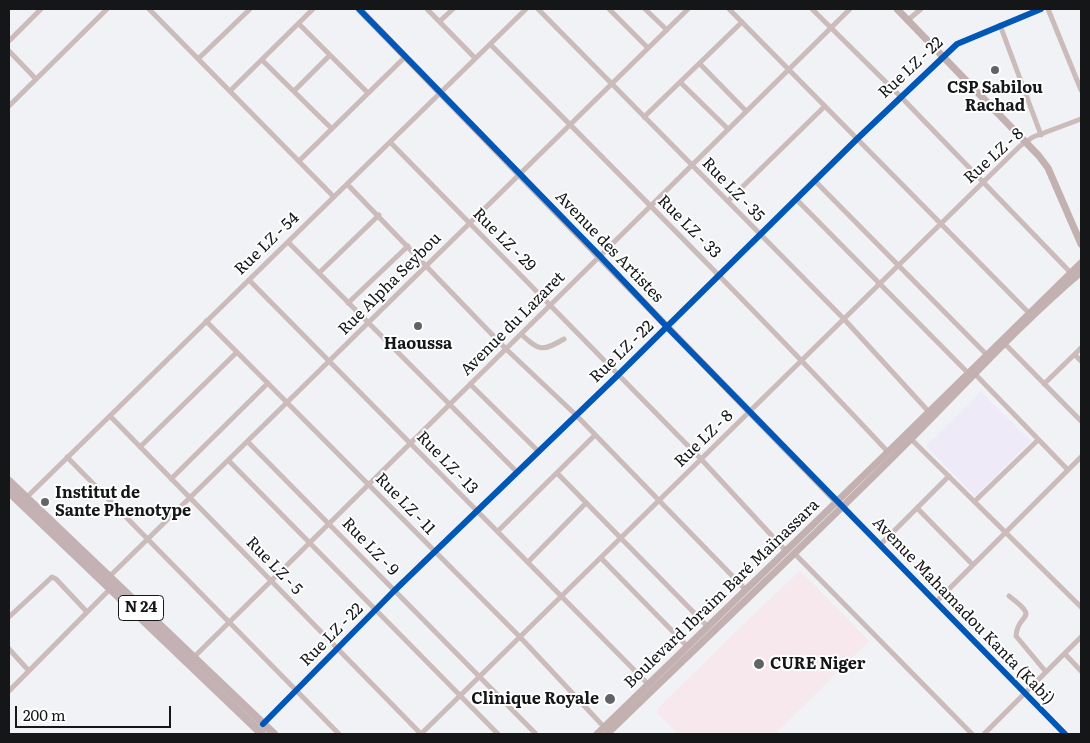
<!DOCTYPE html>
<meta charset="utf-8">
<style>
body{margin:0}
#map{position:relative;width:1090px;height:743px;overflow:hidden;background:#f0f2f5;font-family:Literata,serif}
canvas{display:block}
.frame{position:absolute;inset:0;border:10px solid #141618;pointer-events:none}
.scale{position:absolute;left:15px;top:706px;width:156px;height:22px;box-sizing:border-box;border:2px solid #141618;border-top:0;padding-left:6px;font-size:15px;line-height:18px;white-space:nowrap;color:#141618;-webkit-text-stroke:4px #fff;paint-order:stroke}
</style>
<div id="map">
<canvas width="1090" height="743"></canvas>
<div class="frame"></div>
<div class="scale">200 m</div>
</div>
<script>
const ctx = document.querySelector('canvas').getContext('2d');
ctx.lineJoin = 'round';
function fill(path, color) { ctx.fillStyle = color; ctx.fill(path, 'evenodd'); }
function strokePath(path, color, width, dash) { ctx.strokeStyle = color; ctx.lineWidth = width; ctx.lineCap = dash ? 'butt' : 'round'; ctx.setLineDash(dash || []); ctx.stroke(path); }
function write(font, color, halo, rows, align = 'center') {
  ctx.font = font + ' Literata,serif'; ctx.lineWidth = 4; ctx.setLineDash([]); ctx.textBaseline = 'middle'; ctx.strokeStyle = halo; ctx.fillStyle = color; for (const [text, x, y, turn = 0] of rows) {
    ctx.save(); ctx.translate(x, y); ctx.rotate((+turn || 0) * Math.PI / 180); ctx.textAlign = isNaN(turn) ? turn : align; if (halo) ctx.strokeText(text, 0, 0); ctx.fillText(text, 0, 0); ctx.restore();
  }
}
fill(new Path2D(`
 M981,392l50,49 -56,55 -49,-50z`), '#eeeaf7');
fill(new Path2D(`
 M800,571l69,70 -94,93h-97l-21,-21 1,-5 102,-100z`), '#f6e8ec');
strokePath(new Path2D(`
 M149,9l185,188
 M427,9l48,49
 M538,9l306,310 85,93
 M609,9l39,39
 M645,9l22,21
 M729,9l300,304
 M812,9l89,88 169,175
 M1048,9l33,81
 M908,20l13,-11
 M440,21l13,-12
 M299,24l69,69
 M1000,25l41,110
 M9,41l32,-32
 M490,44c134,135 268,269 398,408
 M9,51l27,28
 M198,59l52,-50
 M262,60l70,69
 M700,64l46,47
 M680,82l48,47
 M230,91l83,-82
 M294,91l36,-36
 M9,106l98,-97
 M644,117l98,-95
 M390,142l311,317 85,92
 M299,161l107,-105
 M815,181l172,174
 M347,184l159,165 70,66 170,175
 M796,199l172,174
 M728,201l97,-95
 M288,242l229,230
 M319,273l60,-58
 M249,280l399,404
 M348,303l60,-57
 M206,321l314,316 84,90
 M521,334c18,17 21,18 43,5
 M1005,344l76,77
 M1075,355l6,6
 M975,374l93,96
 M470,384l69,68
 M1044,384l37,-36
 M110,416l311,318
 M911,439l170,168
 M248,442l288,292
 M140,447l97,-95
 M67,457l272,277
 M229,461l269,273
 M557,473l150,153
 M171,479l97,-96
 M27,497l499,-488
 M975,501l63,-61
 M842,507l223,227
 M917,508l56,57
 M498,531l96,-95
 M880,545l69,-69
 M795,554l177,180
 M601,558l86,88
 M528,562l58,-59
 M109,577l579,-568
 M1009,596c33,25 8,16 7,40l30,36
 M936,602l145,-145
 M9,617l43,-40 4,2 31,33
 M9,649l20,22
 M1065,654l16,17
 M193,658l657,-649
 M9,691l101,-102
 M263,724l131,-133 224,-216 239,-236 100,-95 84,-35
 M421,734l599,-588 13,-9 48,-18
 M984,734l97,-97`), '#cbbbbb', 5);
strokePath(new Path2D(`
 M359,9l483,498
 M897,9l142,147 9,12 33,76
 M597,734l291,-282 193,-189
 M607,734c95,-92 191,-183 285,-276 63,-62 122,-129 189,-186`), '#c3b0b0', 7);
strokePath(new Path2D(`
 M9,481l265,253
 M9,492l253,242`), '#c4b1b4', 8);
strokePath(new Path2D(`
 M359,9l241,247 67,71 398,407
 M263,724l131,-133 224,-216 239,-236 100,-95 84,-35`), '#0057b8', 6);
for (const [x, y, r, color] of [
 [995,70,5,"#616365"],
 [418,326,5,"#616365"],
 [45,502,5,"#616365"],
 [759,664,6,"#616365"],
 [610,699,6,"#616365"]
]) { const dot = new Path2D(); dot.arc(x, y, r, 0, 2 * Math.PI); ctx.fillStyle = color; ctx.fill(dot); strokePath(dot, '#fff', 2); }
for (const [x, y, w] of [
 [141,608,45]
]) { const box = new Path2D(); box.roundRect(x - w / 2, y - 12.5, w, 25, 4); ctx.fillStyle = '#fff'; ctx.fill(box); strokePath(box, '#141618', 1); }
write('bold 15px', '#141618', null, [
 ["N 24",141,608]
]);
write('16px', '#141618', '#fff', [
 ["Rue LZ - 22",911,68,-43],
 ["Rue LZ - 8",994,156,-42],
 ["Rue LZ - 35",733,190,46],
 ["Rue LZ - 33",689,227,45],
 ["Rue LZ - 29",504,240,45],
 ["Rue LZ - 54",267,244,-44],
 ["Avenue des Artistes",609,247,46],
 ["Rue Alpha Seybou",390,284,-45],
 ["Avenue du Lazaret",513,324,-45],
 ["Rue LZ - 22",622,352,-44],
 ["Rue LZ - 8",704,439,-44],
 ["Rue LZ - 13",447,463,46],
 ["Rue LZ - 11",405,504,46],
 ["Rue LZ - 9",370,547,46],
 ["Rue LZ - 5",274,566,46],
 ["Boulevard Ibraim Baré Maïnassara",722,594,-44],
 ["Avenue Mahamadou Kanta (Kabi)",963,611,46],
 ["Rue LZ - 22",332,635,-45]
]);
write('bold 16px', '#141618', '#fff', [
 ["CSP Sabilou",995,88],
 ["Rachad",995,106],
 ["Haoussa",418,344],
 ["Institut de",55,493,"left"],
 ["Sante Phenotype",55,511,"left"],
 ["CURE Niger",770,664,"left"],
 ["Clinique Royale",599,699,"right"]
]);
</script>
